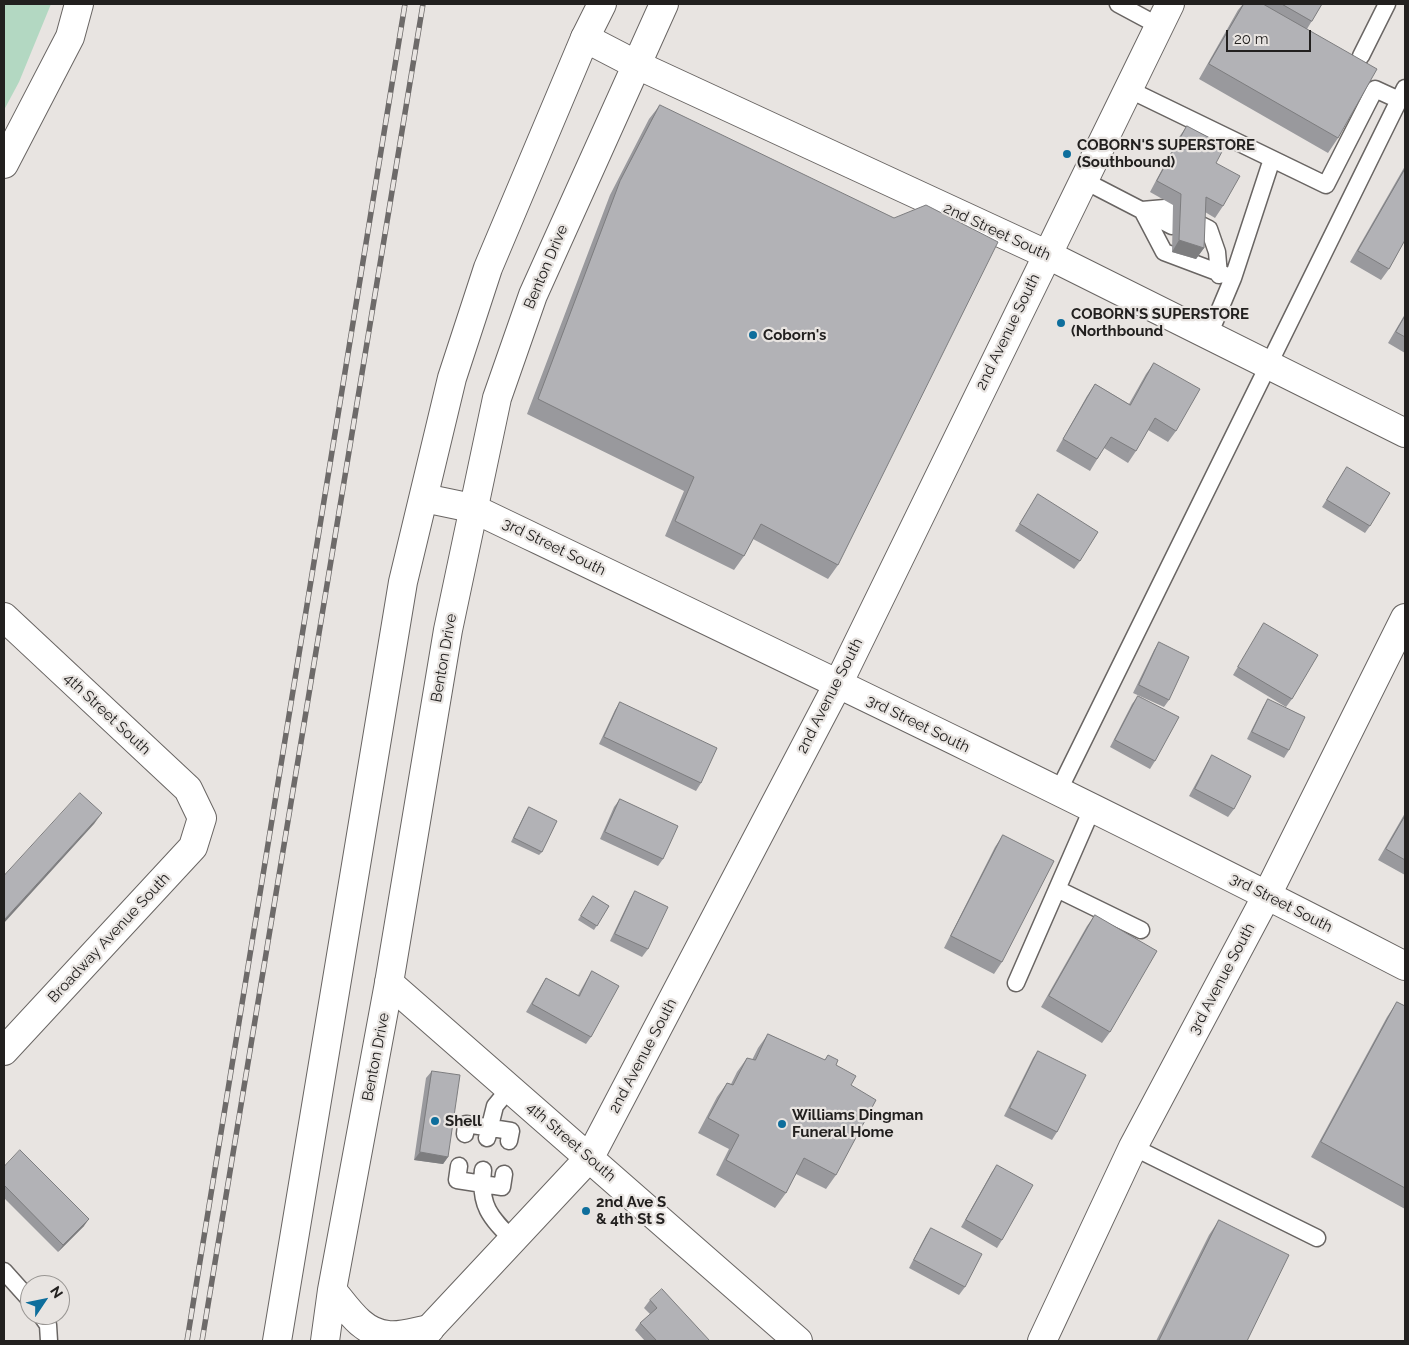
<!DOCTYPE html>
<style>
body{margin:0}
#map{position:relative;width:1409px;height:1345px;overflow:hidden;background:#e8e4e1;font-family:Raleway,sans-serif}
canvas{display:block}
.frame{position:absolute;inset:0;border:5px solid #22201f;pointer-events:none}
.north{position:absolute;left:20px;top:1275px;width:50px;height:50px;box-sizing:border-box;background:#e8e4e1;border:1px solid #999693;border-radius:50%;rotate:56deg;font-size:14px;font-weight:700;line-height:20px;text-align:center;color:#22201f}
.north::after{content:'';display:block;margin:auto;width:18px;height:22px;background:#0e6e9c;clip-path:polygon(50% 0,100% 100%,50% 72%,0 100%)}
.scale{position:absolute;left:1226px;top:30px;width:85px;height:22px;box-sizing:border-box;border:2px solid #22201f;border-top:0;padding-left:6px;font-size:15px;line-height:18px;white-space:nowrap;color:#22201f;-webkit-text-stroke:4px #e8e4e1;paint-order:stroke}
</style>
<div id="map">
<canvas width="1409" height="1345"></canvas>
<div class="frame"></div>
<div class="north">N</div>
<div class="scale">20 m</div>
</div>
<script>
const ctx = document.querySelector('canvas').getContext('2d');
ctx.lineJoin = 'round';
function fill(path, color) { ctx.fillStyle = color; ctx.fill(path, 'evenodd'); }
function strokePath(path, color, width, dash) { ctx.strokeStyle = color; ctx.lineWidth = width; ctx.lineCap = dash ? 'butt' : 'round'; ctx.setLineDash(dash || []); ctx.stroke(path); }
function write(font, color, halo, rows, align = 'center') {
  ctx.font = font + ' Raleway,sans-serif'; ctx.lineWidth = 4.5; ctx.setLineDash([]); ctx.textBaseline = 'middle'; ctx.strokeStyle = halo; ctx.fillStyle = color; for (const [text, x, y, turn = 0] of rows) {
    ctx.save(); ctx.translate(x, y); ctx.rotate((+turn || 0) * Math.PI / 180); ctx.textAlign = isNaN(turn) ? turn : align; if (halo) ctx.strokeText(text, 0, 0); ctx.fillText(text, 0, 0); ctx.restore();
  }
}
fill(new Path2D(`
 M4,4h47l-32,78 -15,28z`), '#b3d8c2');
const service = new Path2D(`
 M1118,4l41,22
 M1361,56l26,-52
 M1128,89l198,96 49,-96 24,11
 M1083,180l89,46
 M1142,210l22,42 69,26
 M1142,210l23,-2 8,2
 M1197,223l12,6 8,23 2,23
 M1209,335l24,-57 39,-119
 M1058,792l347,-704
 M1057,889l84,41
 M1016,983l76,-174
 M465,1134l1,-10 45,7 -2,10
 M487,1138l8,-32 14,-17
 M1133,1147l184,91
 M459,1166l-2,14 45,7 2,-13
 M483,1170c-4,36 7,47 30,70
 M4,1271l26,29
 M41,1315l7,10 1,16`);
const minor = new Path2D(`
 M585,38l50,26 411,190 359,179
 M4,164l66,-127 9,-33
 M424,498l48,10c313,150 626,299 933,458
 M4,617l184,172 14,29 -9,29 -189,204
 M389,983l409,358
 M418,1341l172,-184 248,-473 332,-680
 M1042,1341l91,-194 134,-252 138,-277`);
const secondary = new Path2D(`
 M332,1290c15,18 30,43 56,45 12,2 29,-4 42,-6
 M277,1341l126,-759 49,-204 36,-110 97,-230 17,-34
 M325,1341l7,-51 57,-307 59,-353 49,-232 36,-103 131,-291`);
strokePath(service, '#696563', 19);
strokePath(minor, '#696563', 30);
strokePath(secondary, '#696563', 30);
strokePath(service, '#fff', 16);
strokePath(minor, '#fff', 28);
strokePath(secondary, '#fff', 28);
const rail = new Path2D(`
 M187,1341l218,-1337
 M202,1341l221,-1337`);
strokePath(rail, '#6d6a69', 5.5);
strokePath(rail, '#e8e4e1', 4, [11]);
fill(new Path2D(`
 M1243,4h79l-15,25 31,109 -10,15 -129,-74 39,-69z
 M660,105l178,460 -10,14 -75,-40 -9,17 -10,14 -69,-34 19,-45 -157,-77 83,-219 39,-76z
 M1187,126l36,80 -8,12 -10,-6 -1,36 -8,11 -24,-7 1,-47 -23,-13 29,-55z
 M1405,166v74l-16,29 -8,11 -31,-18z
 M1405,314v39l-17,-10z
 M1154,363l22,68 -8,11 -20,-12 -12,21 -8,12 -24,-15 -14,23 -34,-20 31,-55 8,-12 34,20 17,-30z
 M1347,467l23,59 -5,7 -43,-26z
 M1038,494l42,67 -6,8 -59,-38z
 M1264,623l28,76 -6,8 -53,-32z
 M1159,642l10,58 -5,7 -31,-14 21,-43z
 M1138,696l17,65 -5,8 -40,-22 22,-43z
 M1268,699l21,51 -5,8 -37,-19 16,-32z
 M620,702l81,81 -5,8 -97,-47 16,-34z
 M1212,755l22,54 -6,8 -39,-21 18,-33z
 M620,799l43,60 -5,7 -58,-27 14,-32z
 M529,807l13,45 -3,3 -28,-13 15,-31z
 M1405,813v62l-27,-15z
 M1003,835l-1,127 -8,12 -50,-26 51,-101z
 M635,891l13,58 -6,8 -32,-16 20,-42z
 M593,896l16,10 -15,24 -16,-10z
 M1095,915l15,117 -8,11 -61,-36 46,-81z
 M592,971l-1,66 -5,7 -60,-32 15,-26 5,-8 32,17 9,-16z
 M1397,1002l8,4v203l-94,-52 76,-140z
 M768,1034l57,26 3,-5 23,30 -15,90 -10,14 -30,-15 -10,19 -11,15 -59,-33 13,-26 -31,-16 19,-36 10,-14 4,1 6,-12 10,-14 5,2 6,-12z
 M1038,1051l19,81 -5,8 -48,-24 29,-58z
 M432,1071l16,86 -5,7 -29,-4 12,-82z
 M997,1165l5,75 -5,8 -36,-21 31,-55z
 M4,1167l80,59 -26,26 -54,-54z
 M1219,1220l28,121h-91l53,-106z
 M931,1228l34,59 -6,8 -50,-27 17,-33z
 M650,1300l60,41h-65l-10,-11 5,-7 10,-9 -6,-6z`), '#99999d');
fill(new Path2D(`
 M1179,240l25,8 -8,11 -24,-7z
 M102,813l-8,11 -90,99v-3z
 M420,1152l28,5 -5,7 -29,-4z
 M89,1219l-5,7 -26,26 5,-7z`), '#7d7d7f');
const building = new Path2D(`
 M1244,4h19l114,65 -39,69 -129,-74z
 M1282,4h40l-10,17z
 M660,105l234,113 32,-13 72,37 -160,323 -77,-41 -17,32 -69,-35 19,-44 -156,-78 82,-218z
 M1187,126l38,20 -9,17 24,13 -17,30 -17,-9 -2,51 -25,-8 2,-46 -24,-13z
 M1405,169v71l-16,29 -31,-18z
 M1405,316v21l-9,-5z
 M1154,363l46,26 -24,42 -21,-13 -19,33 -25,-14 -14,22 -34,-20 32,-55 35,21z
 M1347,467l43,26 -20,33 -43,-26z
 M1038,494l60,38 -18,29 -60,-37z
 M1264,623l54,32 -26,44 -54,-32z
 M1159,642l30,15 -20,43 -30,-15z
 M1138,696l41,21 -24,44 -40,-21z
 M1268,699l37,18 -16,33 -37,-18z
 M620,702l97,46 -16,35 -97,-46z
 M1212,755l39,21 -17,33 -39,-20z
 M80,793l22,20 -98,107v-44z
 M620,799l58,27 -15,33 -58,-27z
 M529,807l28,14 -15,31 -28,-14z
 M1405,816v44l-19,-11z
 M1003,835l51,26 -52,101 -51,-26z
 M635,891l33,16 -20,42 -33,-15z
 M593,896l16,10 -12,20 -16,-10z
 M1095,915l62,36 -47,81 -61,-36z
 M592,971l27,15 -28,51 -59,-33 14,-26 33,18z
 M1397,1002l8,4v182l-84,-46z
 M768,1034l57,26 3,-5 10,5 -2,5 20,11 -5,9 25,15 -40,75 -32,-17 -18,35 -60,-33 13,-25 -31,-17 19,-35 6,2 14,-27 8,2z
 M1038,1051l48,24 -29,57 -47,-24z
 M432,1071l28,4 -12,82 -28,-5z
 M20,1150l69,69 -26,26 -59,-60v-18z
 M997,1165l36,20 -31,55 -36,-20z
 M1219,1220l70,35 -42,86h-88z
 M931,1228l51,26 -17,33 -51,-27z
 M662,1289l48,52h-53l-17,-18 17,-15 -7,-8z`);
fill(building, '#b2b2b6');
strokePath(building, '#7d7d7f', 1);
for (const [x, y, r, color] of [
 [1067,154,5,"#0e6e9c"],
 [1061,323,5,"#0e6e9c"],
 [753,335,5,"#0e6e9c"],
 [435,1121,5,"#0e6e9c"],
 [782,1124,5,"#0e6e9c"],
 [586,1211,5,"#0e6e9c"]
]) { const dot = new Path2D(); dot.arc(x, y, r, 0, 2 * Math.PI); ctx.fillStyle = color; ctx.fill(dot); strokePath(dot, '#e8e4e1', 2); }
write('bold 15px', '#22201f', '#e8e4e1', [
 ["COBORN'S SUPERSTORE",1077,145],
 ["(Southbound)",1077,162],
 ["COBORN'S SUPERSTORE",1071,314],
 ["(Northbound",1071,331],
 ["Coborn's",763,335],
 ["Williams Dingman",792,1115],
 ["Funeral Home",792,1132],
 ["Shell",445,1121],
 ["2nd Ave S",596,1202],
 ["& 4th St S",596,1219]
], 'left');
write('15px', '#22201f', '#e8e4e1', [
 ["2nd Street South",997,232,25],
 ["Benton Drive",546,267,-67],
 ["2nd Avenue South",1008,332,-64],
 ["3rd Street South",554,547,26],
 ["Benton Drive",444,658,-80],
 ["2nd Avenue South",830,696,-63],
 ["4th Street South",107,714,43],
 ["3rd Street South",918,724,26],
 ["3rd Street South",1281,903,27],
 ["Broadway Avenue South",109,938,-47],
 ["3rd Avenue South",1222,979,-62],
 ["2nd Avenue South",643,1056,-62],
 ["Benton Drive",376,1057,-79],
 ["4th Street South",571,1142,41]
]);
</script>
